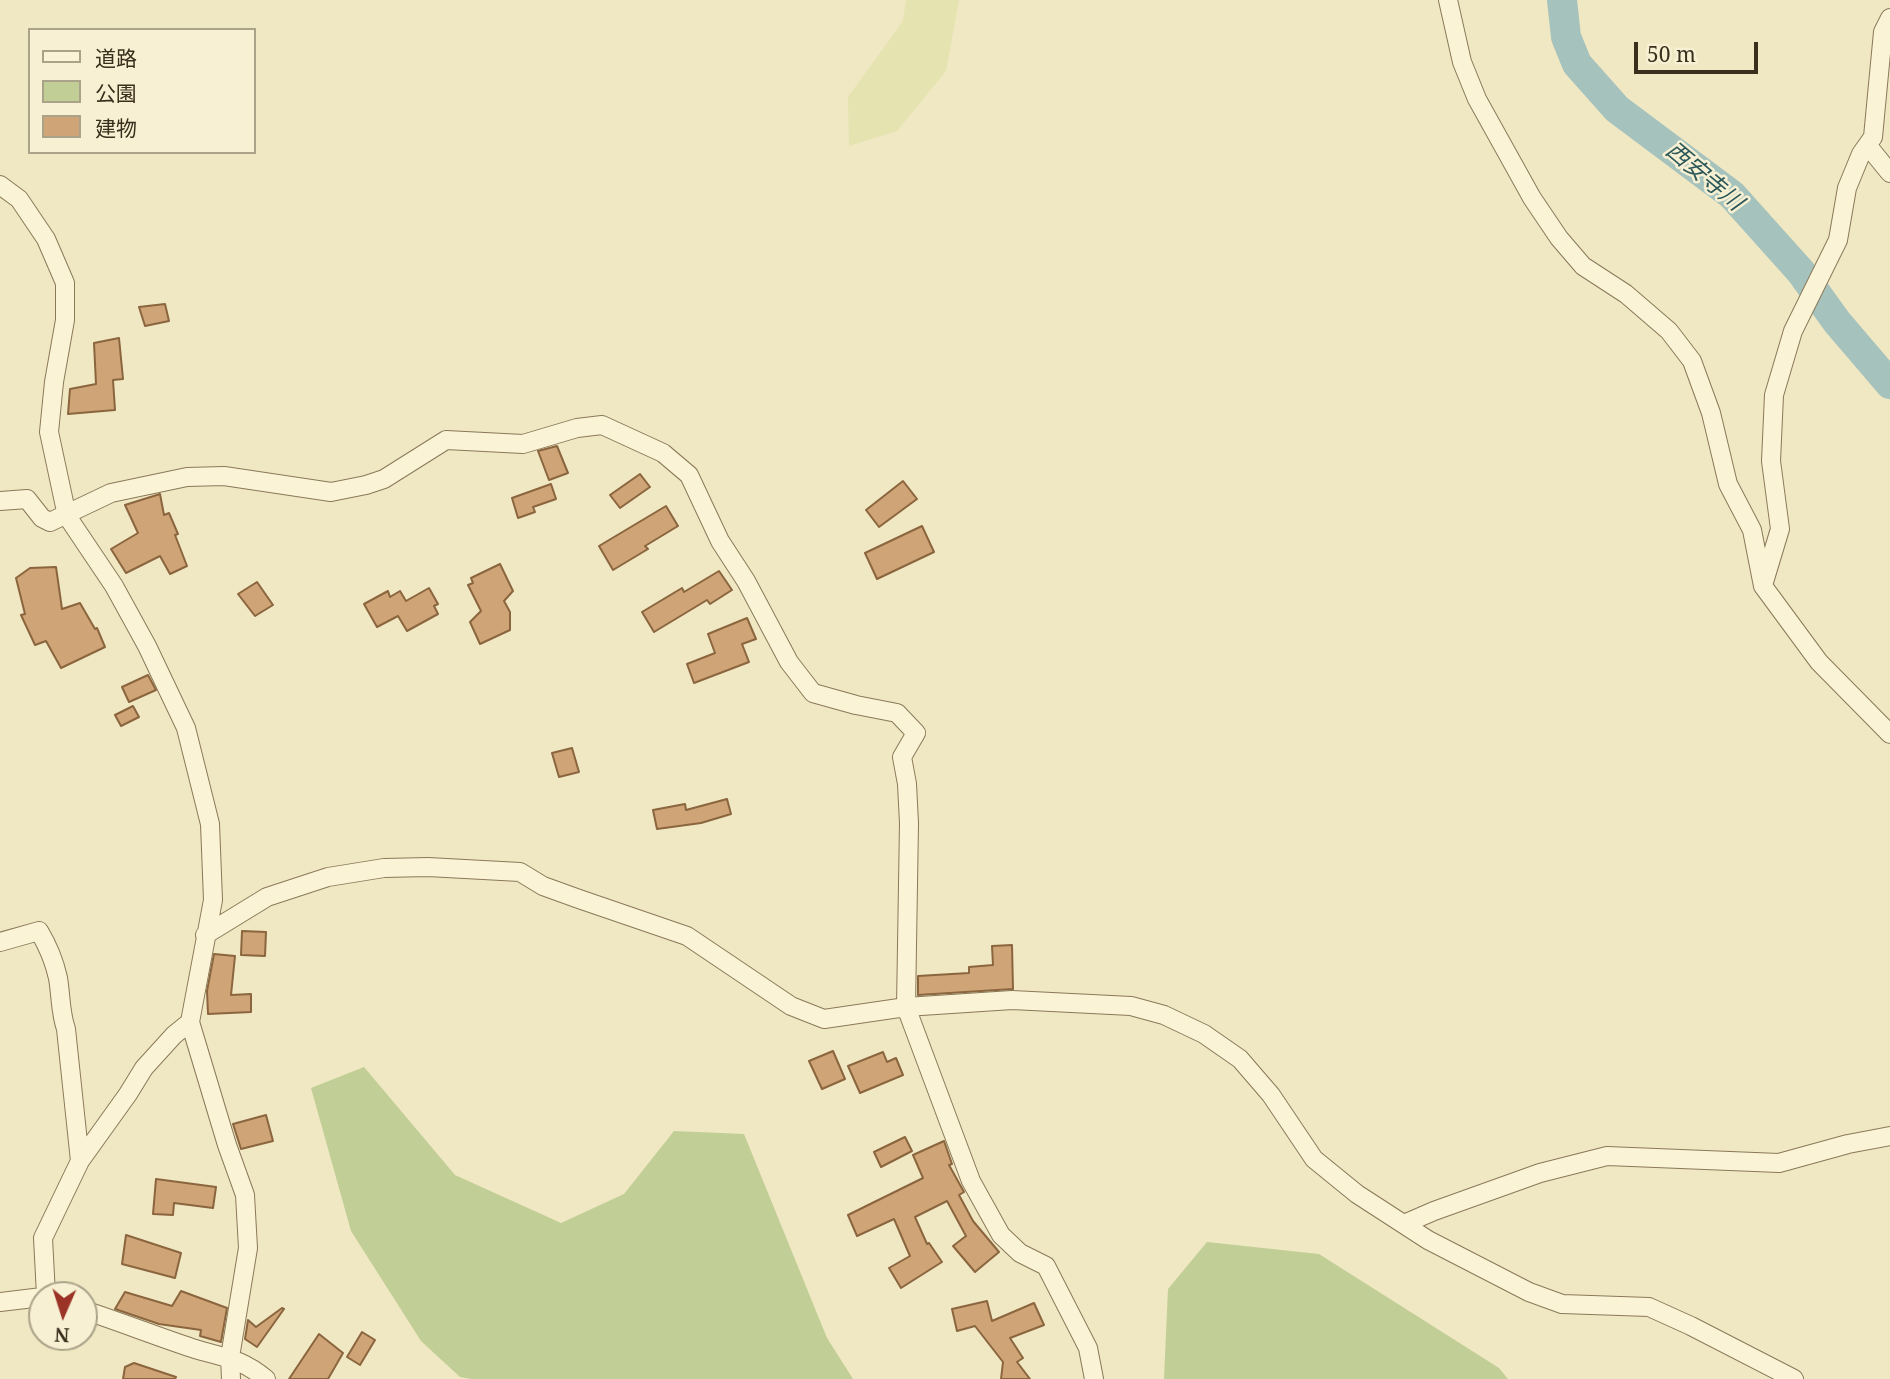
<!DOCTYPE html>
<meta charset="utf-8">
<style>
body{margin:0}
#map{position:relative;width:1890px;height:1379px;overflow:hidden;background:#f0e7c3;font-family:"Noto Serif","Noto Sans JP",serif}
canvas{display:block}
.legend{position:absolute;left:28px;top:28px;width:228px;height:126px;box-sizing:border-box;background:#f7f0d2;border:2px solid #aba28a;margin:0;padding:9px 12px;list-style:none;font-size:21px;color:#3a2e1d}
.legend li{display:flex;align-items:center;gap:14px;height:35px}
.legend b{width:35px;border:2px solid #aba28a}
.north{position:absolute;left:28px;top:1281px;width:70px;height:70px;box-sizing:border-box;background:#f7f0d2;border:2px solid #aba28a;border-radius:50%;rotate:183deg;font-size:19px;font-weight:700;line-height:28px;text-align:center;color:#3a2e1d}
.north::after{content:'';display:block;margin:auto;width:24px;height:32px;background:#9b3327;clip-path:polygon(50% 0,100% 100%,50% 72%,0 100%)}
.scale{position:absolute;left:1634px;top:42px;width:124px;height:32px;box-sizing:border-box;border:4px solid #3a2e1d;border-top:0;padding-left:9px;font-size:21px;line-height:24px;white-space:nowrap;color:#3a2e1d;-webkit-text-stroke:5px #f7f0d2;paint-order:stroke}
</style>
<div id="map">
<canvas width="1890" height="1379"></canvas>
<ul class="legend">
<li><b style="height:9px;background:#faf3d6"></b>道路</li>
<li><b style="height:19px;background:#c1ce96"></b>公園</li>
<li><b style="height:19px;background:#cfa577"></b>建物</li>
</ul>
<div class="north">N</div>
<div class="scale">50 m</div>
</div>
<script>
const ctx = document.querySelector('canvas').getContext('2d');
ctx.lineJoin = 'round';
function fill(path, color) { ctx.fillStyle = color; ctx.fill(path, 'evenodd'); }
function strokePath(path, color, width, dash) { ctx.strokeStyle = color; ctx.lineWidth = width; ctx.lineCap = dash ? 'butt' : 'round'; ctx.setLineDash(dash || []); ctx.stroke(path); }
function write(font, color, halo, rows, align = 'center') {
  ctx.font = font + ' "Noto Serif","Noto Sans JP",serif'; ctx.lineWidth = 5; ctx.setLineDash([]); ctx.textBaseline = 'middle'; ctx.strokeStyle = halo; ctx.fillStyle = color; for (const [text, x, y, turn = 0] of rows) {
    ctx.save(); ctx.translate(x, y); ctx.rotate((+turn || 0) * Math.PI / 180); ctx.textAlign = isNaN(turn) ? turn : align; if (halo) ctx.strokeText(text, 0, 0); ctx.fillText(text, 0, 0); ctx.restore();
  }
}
fill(new Path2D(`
 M906,0h53l-13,71 -49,60 -48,15 -1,-49 55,-76z`), '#e5e3b0');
fill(new Path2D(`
 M364,1067l91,108 106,48 63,-29 50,-63 70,3 83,204 26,41h-382l-11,-2 -39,-36 -70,-110 -40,-143z
 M1207,1242l112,12 180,114 9,11h-344l4,-90z`), '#c1ce96');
strokePath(new Path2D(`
 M1562,0l4,37 11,27 40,45 115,86 69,77 36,50 53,62`), '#a5c2bd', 30);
const building = new Path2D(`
 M165,304l4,17 -24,5 -6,-19z
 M119,338l4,41 -10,1 2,30 -47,4 2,-25 26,-5 -2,-41z
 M557,446l11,27 -19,7 -11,-29z
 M640,474l10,13 -30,21 -10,-13z
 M903,481l14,18 -38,28 -13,-17z
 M551,484l5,15 -23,8 2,5 -17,6 -6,-20z
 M160,494l4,21 5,-2 9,21 -3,1 12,31 -17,8 -10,-18 -34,17 -15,-24 27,-16 -13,-28z
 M666,506l12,20 -33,20 3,3 -35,21 -14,-24z
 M922,526l12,26 -57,27 -12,-26z
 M500,564l13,27 -9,10 6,11v18l-30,14 -10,-22 11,-11 -13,-26 5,-2 -2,-5z
 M56,567l6,42 18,-6 15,26 2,-1 8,19 -44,21 -15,-27 -11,4 -14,-30 4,-1 -9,-36 14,-10z
 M719,571l13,19 -22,14 -3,-4 -53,32 -12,-20 40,-24 2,4z
 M257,582l16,23 -18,11 -17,-22z
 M429,588l9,16 -4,2 4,8 -31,17 -9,-15 -21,11 -13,-23 24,-13 2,6 10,-6 6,10z
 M747,618l9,21 -14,5 7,18 -55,21 -7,-19 28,-11 -7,-19z
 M148,675l8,15 -27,12 -7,-15z
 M133,706l6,11 -18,9 -6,-11z
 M572,748l7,24 -20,5 -7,-24z
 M727,799l4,15 -30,9 -44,6 -4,-19 32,-6 1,6z
 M242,931l24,1 -1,24 -24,-1z
 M1012,945l1,44 -95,6v-19l51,-3v-6l24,-2 -1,-19z
 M214,954l21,2 -4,39 20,-1v18l-43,2 -1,-23z
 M833,1051l12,28 -23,10 -13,-28z
 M883,1052l4,10 9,-4 7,17 -43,18 -12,-27z
 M266,1115l7,26 -32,8 -8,-25z
 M905,1137l7,14 -31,16 -7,-15z
 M944,1141l8,23 -3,1 15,27 -5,3 14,26 26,31 -24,20 -22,-26 13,-10 -19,-35 -32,16 12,27 2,-1 13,19 -41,26 -12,-20 21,-12 -16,-37 -37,17 -9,-21 75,-37 -10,-23z
 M156,1179l60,8 -3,21 -39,-5 -1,12 -20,-1z
 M126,1235l55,18 -6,25 -53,-14z
 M181,1291l46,17 -6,34 -21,-6 1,-6 -42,-6 -44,-15 10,-17 47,14z
 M987,1301l5,20 42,-18 10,22 -34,13 13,20 -6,4 13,17h-29l2,-17 -28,-36 -18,5 -5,-22z
 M282,1308l2,1 -27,38 -12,-8 3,-19 8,7z
 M362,1332l13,8 -15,25 -13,-8z
 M319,1334l24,19 -15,26h-39z
 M134,1363l42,14 -1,2h-52l2,-12z`);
fill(building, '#cfa577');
strokePath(building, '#8a653e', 2);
const minor = new Path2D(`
 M1448,0l14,62 15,37 55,99 27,40 24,28 43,28 43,37 23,30 19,52 17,71 24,46 11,56 56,76 71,72
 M1868,146l22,27
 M0,185l19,14 27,40 19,44v37l-11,62 -5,50 18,84 47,70 33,60 39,82 24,96 3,76 -23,122 37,123 18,50 3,53 -18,109 1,22
 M0,501l27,-2 15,19 8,4 61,-29 76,-16 37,-1 107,16 35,-7 18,-6 62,-39 77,4 54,-16 25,-3 61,28 26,22 31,66 26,40 43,81 24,31 43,12 41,8 19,20 -14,24 5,27 2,39 -3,184 65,174 30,54 19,18 26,13 42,82 6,31
 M1764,582l16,-53 -9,-68 3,-66 19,-64 45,-91 9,-52 14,-34 12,-17 10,-105 7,-14
 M205,935l62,-38 61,-20 56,-9 44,-1 92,5 23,14 36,13 108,37 104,70 33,13 82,-12 106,-7 119,6 33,9 40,19 36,25 31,36 43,64 43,35 71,46 101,52 33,12 87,3 42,19 103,53
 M0,942l39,-11c9,15 15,29 19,47 3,17 2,34 8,51l14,132
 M1404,1224l30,-13 106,-38 67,-17 172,7 69,-19 42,-8
 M46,1295l-3,-57 37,-77 48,-67 16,-26 30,-33 16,-13
 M0,1302l42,-5
 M84,1310c36,12 72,26 108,38 31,10 47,9 74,31`);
strokePath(minor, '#8a7959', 20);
strokePath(minor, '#faf3d6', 18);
write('italic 23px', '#2c585a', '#f7f0d2', [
 ["西安寺川",1704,177,40]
]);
</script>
